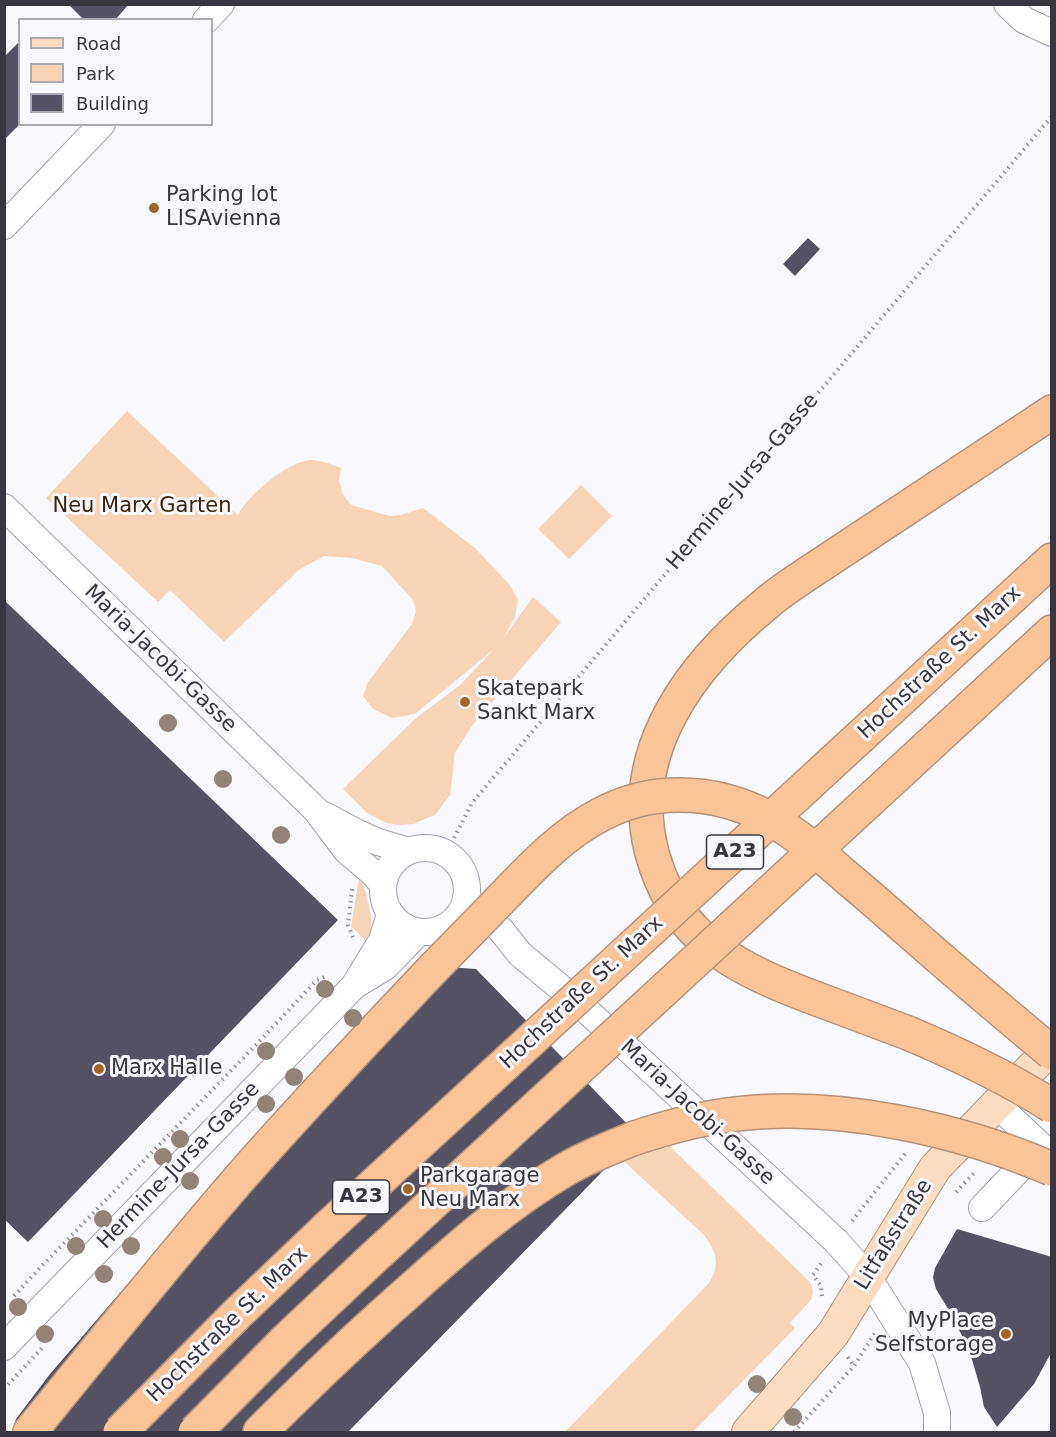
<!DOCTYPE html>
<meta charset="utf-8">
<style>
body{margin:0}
#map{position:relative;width:1056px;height:1437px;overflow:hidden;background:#f9f8fd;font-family:"DejaVu Sans",sans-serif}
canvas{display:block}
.frame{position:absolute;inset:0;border:6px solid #38373f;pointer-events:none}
.legend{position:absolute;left:18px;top:18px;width:195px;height:108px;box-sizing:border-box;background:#f9f8fd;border:2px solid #acabb1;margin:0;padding:8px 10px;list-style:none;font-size:18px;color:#38373f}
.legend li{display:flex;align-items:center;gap:12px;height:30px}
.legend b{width:30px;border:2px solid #acabb1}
</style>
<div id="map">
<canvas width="1056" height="1437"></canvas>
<div class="frame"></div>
<ul class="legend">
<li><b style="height:8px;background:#fbdcc1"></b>Road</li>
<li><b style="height:16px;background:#f8d4b6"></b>Park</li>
<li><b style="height:16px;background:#555264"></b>Building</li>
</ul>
</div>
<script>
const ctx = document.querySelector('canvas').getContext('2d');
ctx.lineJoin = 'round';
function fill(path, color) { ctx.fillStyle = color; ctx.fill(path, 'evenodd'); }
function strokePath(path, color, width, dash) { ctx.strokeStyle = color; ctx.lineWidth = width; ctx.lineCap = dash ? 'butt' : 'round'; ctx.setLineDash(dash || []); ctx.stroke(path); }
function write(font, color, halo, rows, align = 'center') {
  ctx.font = font + ' "DejaVu Sans",sans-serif'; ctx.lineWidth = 6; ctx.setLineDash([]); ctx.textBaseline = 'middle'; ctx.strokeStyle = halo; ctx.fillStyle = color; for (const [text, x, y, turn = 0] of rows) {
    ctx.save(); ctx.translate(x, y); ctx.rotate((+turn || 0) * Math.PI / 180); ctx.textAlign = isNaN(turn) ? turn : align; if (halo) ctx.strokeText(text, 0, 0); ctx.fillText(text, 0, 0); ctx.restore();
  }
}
fill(new Path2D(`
 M127,411l111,104c9,-19 49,-53 72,-55 11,0 21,4 31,8l-2,13 4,13 8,11 39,11 11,-1 22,-7 52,40 35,37 8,15 -3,17 -11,20 29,-40 28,25 -90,105 -16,26 -5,42 -15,20 -22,9 -15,1 -12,-2 -19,-10 -24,-24 72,-70 45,-34 33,-35 -78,64 -23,4 -19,-9 -10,-13 5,-14 44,-58 4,-13 -3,-11 -31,-34 -30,-8 -28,-2 -24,13 -76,73 -54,-52 -12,12 -112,-104z
 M581,485l31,31 -43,43 -31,-30z
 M361,878c5,16 17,48 5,63l-15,-15 8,-47z
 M648,1125l160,155c5,6 6,12 3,20l-21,23 5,5 -102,104h-128l143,-148c14,-19 8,-33 -5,-50l-85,-78z`), '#f8d4b6');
fill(new Path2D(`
 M68,4h61l-14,16h-31z
 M20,41v83l-16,16v-83z
 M808,238l12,11 -25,27 -12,-12z
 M4,600l334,320 -310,322 -24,-23z
 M434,966l42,3 162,166 -290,297h-329l-2,-1 -3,-4 2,-8 34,-45 82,-95 61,-19 29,-47z
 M957,1229l95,28v94l-18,33 -37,43 -13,-20 -4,-20 -10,-34 -17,-36 -17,-28 -3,-11 2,-10z`), '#555264');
const minor = new Path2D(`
 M1007,4l17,16 28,13
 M206,20l15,-16
 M4,226l98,-102
 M4,507l312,303 30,40 27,23 10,12
 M324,815l32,17 22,10 31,9
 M383 890a42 42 0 1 1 84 0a42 42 0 1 1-84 0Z
 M466,897l9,10 26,23 19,24 54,45 262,242 32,36 54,86 15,50v19
 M357,984l28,-17 34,-35
 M982,1208l59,-62 -45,-42
 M4,1347l350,-361 28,-46 8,-26`);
const major = new Path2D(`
 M748,1432l85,-98 102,-166 117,-121`);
const highway = new Path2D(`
 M861,736l191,-176
 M897,775l155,-143
 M908,1033c-24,-9 -48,-18 -72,-27 -44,-16 -99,-36 -134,-68 -25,-23 -41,-52 -50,-85 -27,-102 40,-189 115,-250 11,-10 24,-18 37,-27l248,-164
 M30,1432c69,-85 137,-170 209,-253 61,-70 125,-137 189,-205
 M260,1432c47,-47 96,-94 146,-138 51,-46 103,-92 162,-126 21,-12 44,-21 67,-30`);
strokePath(minor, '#a4a1b5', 28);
strokePath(major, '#b59379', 34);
strokePath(highway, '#b59379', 36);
strokePath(new Path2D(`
 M446,854l26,-51 580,-687
 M352,889l-4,36 6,15
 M956,1192l20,-21
 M852,1221l53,-67
 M14,1296l23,-25 215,-222 65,-69 10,-4
 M822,1296l-1,-10 -8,-11 10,-14
 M848,1357l6,9
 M4,1389l39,-42
 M794,1432l60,-66 21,-33`), '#919096', 4, [1.5, 4.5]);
strokePath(minor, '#fff', 26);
strokePath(major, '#fbdcc1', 32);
strokePath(highway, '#f9c498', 33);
const highwayBridge = new Path2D(`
 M428,974c25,-26 51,-52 76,-78 29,-30 59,-62 96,-81 24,-13 52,-20 79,-20 71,0 115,36 166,81 22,18 43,37 65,56 46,41 94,81 142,121
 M908,1033c50,21 98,44 144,73
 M635,1138c33,-11 66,-20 101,-24 102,-12 223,15 316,55
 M120,1432l117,-118 89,-85 535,-493
 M195,1432l92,-93 84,-79 526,-485`);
strokePath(highwayBridge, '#b59379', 36, []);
strokePath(highwayBridge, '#f9c498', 33);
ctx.fillStyle = '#918377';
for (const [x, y] of [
 [168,723],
 [223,779],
 [281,835],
 [325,989],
 [353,1018],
 [266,1051],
 [294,1077],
 [266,1104],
 [180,1139],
 [163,1157],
 [190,1181],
 [103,1219],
 [76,1246],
 [131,1246],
 [104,1274],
 [18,1307],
 [45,1334],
 [757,1384],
 [793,1417]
]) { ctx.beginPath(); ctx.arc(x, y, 9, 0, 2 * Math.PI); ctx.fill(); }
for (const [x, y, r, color] of [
 [154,208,6,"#a26429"],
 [465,702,6,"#a26429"],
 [99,1069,6,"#a26429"],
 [408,1189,6,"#a26429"],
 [1006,1334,6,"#a26429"]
]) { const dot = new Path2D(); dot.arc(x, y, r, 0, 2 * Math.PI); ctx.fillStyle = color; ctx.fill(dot); strokePath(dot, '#f9f8fd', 2); }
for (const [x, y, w] of [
 [735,852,57],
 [361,1197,57]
]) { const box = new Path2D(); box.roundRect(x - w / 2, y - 17, w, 34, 4.5); ctx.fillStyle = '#f9f8fd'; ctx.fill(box); strokePath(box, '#38373f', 1.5); }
write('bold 20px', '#38373f', null, [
 ["A23",735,852],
 ["A23",361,1197]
]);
write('21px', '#38373f', '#f9f8fd', [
 ["Parking lot",166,196],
 ["LISAvienna",166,220],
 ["Skatepark",477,690],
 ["Sankt Marx",477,714],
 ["Marx Halle",111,1069],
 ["Parkgarage",420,1177],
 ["Neu Marx",420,1201],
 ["MyPlace",994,1322,"right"],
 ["Selfstorage",994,1346,"right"]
], 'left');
write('21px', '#38373f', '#f9f8fd', [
 ["Hermine-Jursa-Gasse",743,482,-50],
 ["Maria-Jacobi-Gasse",160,659,44],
 ["Hochstraße St. Marx",940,663,-43],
 ["Hochstraße St. Marx",582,993,-43],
 ["Maria-Jacobi-Gasse",697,1113,43],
 ["Hermine-Jursa-Gasse",179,1166,-46],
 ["Litfaßstraße",894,1235,-58],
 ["Hochstraße St. Marx",228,1325,-44]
]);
write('21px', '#3c230a', '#f9f8fd', [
 ["Neu Marx Garten",142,507]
]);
</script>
